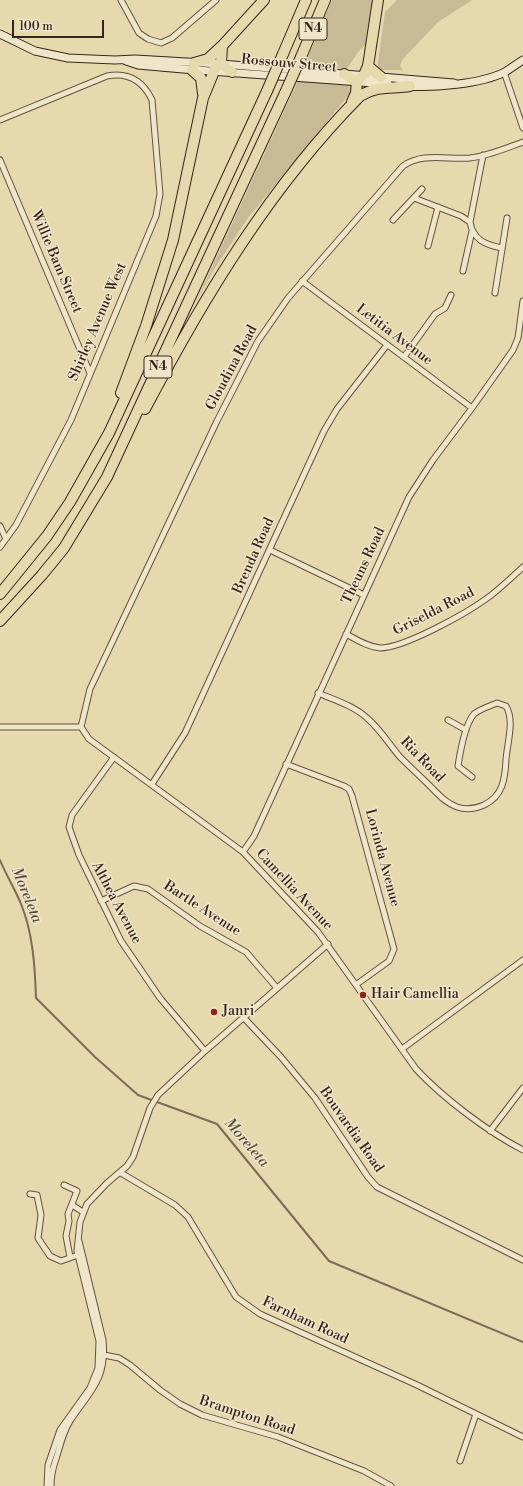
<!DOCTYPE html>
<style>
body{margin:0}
#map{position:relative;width:523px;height:1486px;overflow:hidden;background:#e6d9ae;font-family:"Libre Bodoni",serif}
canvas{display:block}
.scale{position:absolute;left:12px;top:20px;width:92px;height:18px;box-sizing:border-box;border:2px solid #38241d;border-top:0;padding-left:5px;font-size:12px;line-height:14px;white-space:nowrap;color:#38241d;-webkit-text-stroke:3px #efe6ca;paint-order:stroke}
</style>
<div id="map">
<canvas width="523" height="1486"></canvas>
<div class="scale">100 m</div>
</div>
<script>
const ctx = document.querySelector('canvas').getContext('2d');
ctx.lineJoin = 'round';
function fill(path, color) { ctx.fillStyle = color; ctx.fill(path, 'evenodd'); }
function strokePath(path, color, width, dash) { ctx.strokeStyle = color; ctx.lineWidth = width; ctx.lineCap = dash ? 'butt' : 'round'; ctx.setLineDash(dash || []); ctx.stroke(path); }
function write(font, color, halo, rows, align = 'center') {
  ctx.font = font + ' "Libre Bodoni",serif'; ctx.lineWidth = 3; ctx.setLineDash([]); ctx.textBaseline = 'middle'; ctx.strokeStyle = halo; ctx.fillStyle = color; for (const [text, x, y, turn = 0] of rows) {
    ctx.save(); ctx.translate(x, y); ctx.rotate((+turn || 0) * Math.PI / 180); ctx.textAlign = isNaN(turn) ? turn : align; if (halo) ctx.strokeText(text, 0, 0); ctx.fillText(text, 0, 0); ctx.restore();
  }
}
fill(new Path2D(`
 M332,0h43l-7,42 -10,10 -11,17 -40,-3 1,-9z
 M397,0h75l-34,22 -36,38 -2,6 3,4h-22l-3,-2v-6l7,-50z
 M298,81l52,4h2v6l-104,127 -35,53 -17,31z`), '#c8ba95');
strokePath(new Path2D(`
 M0,860c6,15 15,29 21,44 12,29 14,63 15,94l59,59 43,38 79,29 112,137 194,81`), '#7d6b57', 2);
const street = new Path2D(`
 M121,0l18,33 9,6 13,4 11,-5 44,-38
 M504,72l19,56
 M0,120l107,-44c21,-4 36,5 45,24l8,94 -4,22 -85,204 -55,105 -16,22
 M0,160l90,213
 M414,198l47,18 9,6c3,18 16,23 32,26
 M393,220l29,-31
 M470,222l13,-67
 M428,246l10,-39
 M463,271l9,-40
 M302,281l170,127
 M495,293l12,-75
 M404,357l31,-43 10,-6 6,-13
 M0,526l6,13
 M270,550l94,45
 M346,634c11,6 22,13 34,14 24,0 85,-34 106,-49 13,-9 25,-21 37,-32
 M318,693c17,7 36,13 49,25 13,11 22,26 33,39 10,10 21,20 31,30 8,8 15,16 26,20 9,3 18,2 27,-2 19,-9 21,-26 22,-45 1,-17 9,-39 0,-54l-9,-3c-7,3 -17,6 -23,11 -9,10 -14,39 -16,52l14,11
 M448,720l18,10
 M0,727h81
 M81,727l9,-38 127,-268 41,-80 30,-43 115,-132c20,-14 44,-6 67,-8 18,-2 36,-10 53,-16
 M81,727l8,12 154,113 75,80 98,137c27,29 72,63 107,81
 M114,757l-42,58 -3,12 10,28 42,86 39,57 45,53
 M286,764l58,22 5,3 3,7 42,153 -5,12 -32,23
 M152,784l33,-51 139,-302 13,-22 50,-64
 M243,852l11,-16 155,-339 24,-37 39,-52 41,-58 5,-12 5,-37
 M101,901l33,-15 14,3 52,37 46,26 31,36
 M244,1018l37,39 34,41 53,79 9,10 146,73
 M402,1049l121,-89
 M490,1131l33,-43
 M121,1173l54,32 13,12 48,80 24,17 157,71 106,52
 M64,1185l13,6 -9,23 1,7 -3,15 4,21
 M30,1194l7,1 4,20 -3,23 12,18 11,5 17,-6
 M72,1205l11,7
 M99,1354l20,4 11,7 30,25 20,14 22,11 76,22 86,34 27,15
 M460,1461l16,-47
 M47,1486l1,-21 12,-35 30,-42 8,-20 1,-27 -22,-90 3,-29 7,-18 20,-21 20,-17 6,-9 17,-49 8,-13 47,-44 123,-107
 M51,1486c0,-9 2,-19 5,-27 4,-13 7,-27 14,-38 20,-30 37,-42 33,-81l-24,-99`);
const secondary = new Path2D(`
 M0,34l35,17 33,7 47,2 20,-1 86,5 233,19
 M126,61l12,4 45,4 205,15
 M406,86c27,2 75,-2 99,-14 6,-4 12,-8 18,-12`);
const highway = new Path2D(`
 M283,54l23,-54
 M301,57l24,-57
 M194,63l14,-4 14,-13
 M368,66l13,11
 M192,70l9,8 2,16
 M232,72l-11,-8 1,-18 42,-46
 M344,74l13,8
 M352,102l4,-9 1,-11 7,-7 4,-9 10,-66
 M121,393l25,-67 27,-86 30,-142 14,-34
 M145,409c59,-112 125,-222 215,-313 17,-11 31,-7 50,-10
 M0,594l47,-58 23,-34 39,-69 158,-342
 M0,621l42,-46 22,-27 43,-71 178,-384`);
strokePath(street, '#645141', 7);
strokePath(secondary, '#38241d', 9);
strokePath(highway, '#38241d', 12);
strokePath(street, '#efe6ca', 5);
strokePath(secondary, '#efe6ca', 7);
strokePath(highway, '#e6d9ae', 10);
const highwayBridge = new Path2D(`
 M267,91l16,-37
 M285,93l16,-36`);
strokePath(highwayBridge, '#38241d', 12, []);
strokePath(highwayBridge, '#e6d9ae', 10);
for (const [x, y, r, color] of [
 [363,995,4,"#8f2418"],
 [214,1012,4,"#8f2418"]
]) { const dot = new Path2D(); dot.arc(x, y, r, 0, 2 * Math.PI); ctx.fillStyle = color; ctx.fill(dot); strokePath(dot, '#efe6ca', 1.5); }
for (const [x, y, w] of [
 [313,29,28],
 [158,367,28]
]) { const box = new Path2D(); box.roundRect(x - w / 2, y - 11, w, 22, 3); ctx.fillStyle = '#efe6ca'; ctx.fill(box); strokePath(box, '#38241d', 1); }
write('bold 13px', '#38241d', null, [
 ["N4",313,29],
 ["N4",158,367]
]);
write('14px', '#38241d', '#efe6ca', [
 ["Rossouw Street",289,64,5],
 ["Willie Bam Street",56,262,67],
 ["Shirley Avenue West",98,322,-67],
 ["Letitia Avenue",394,335,37],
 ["Gloudina Road",232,368,-62],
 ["Brenda Road",254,556,-66],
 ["Theuns Road",364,566,-65],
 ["Griselda Road",434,612,-27],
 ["Ria Road",422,760,46],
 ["Lorinda Avenue",382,858,75],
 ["Camellia Avenue",294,890,47],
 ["Althea Avenue",116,903,62],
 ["Bartle Avenue",202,909,33],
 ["Bouvardia Road",351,1130,55],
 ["Farnham Road",305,1321,25],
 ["Brampton Road",247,1416,18]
]);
write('14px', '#38241d', '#efe6ca', [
 ["Hair Camellia",371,995],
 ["Janri",222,1012]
], 'left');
write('italic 15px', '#5a483a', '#efe6ca', [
 ["Moreleta",26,895,68],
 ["Moreleta",246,1143,49]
]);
</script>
